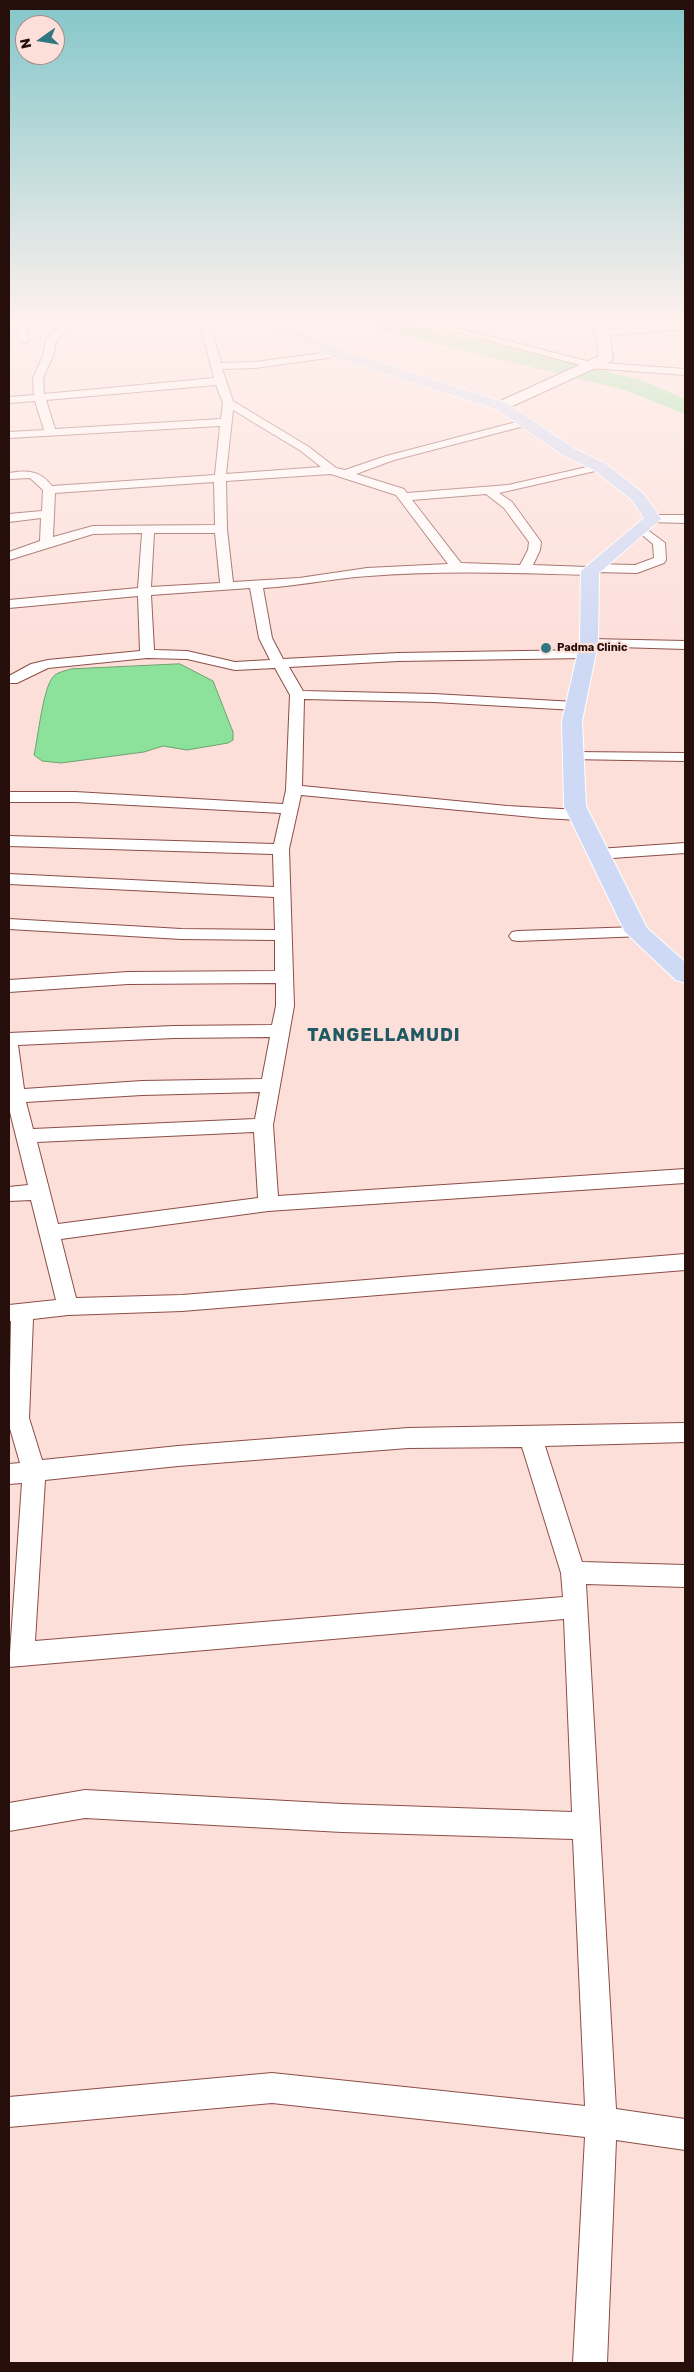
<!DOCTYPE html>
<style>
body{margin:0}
#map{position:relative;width:694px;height:2372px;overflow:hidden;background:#fddfda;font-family:Rubik,sans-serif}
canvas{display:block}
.frame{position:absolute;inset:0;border:10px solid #260e0b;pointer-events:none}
.north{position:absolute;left:15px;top:15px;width:50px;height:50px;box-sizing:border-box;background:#fddfda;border:1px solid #a78b87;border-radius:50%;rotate:257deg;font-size:14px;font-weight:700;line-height:20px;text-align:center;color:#260e0b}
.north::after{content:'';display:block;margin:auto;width:18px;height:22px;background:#2f7781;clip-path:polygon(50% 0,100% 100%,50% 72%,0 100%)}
</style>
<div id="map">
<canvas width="694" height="2372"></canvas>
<div class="frame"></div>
<div class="north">N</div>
</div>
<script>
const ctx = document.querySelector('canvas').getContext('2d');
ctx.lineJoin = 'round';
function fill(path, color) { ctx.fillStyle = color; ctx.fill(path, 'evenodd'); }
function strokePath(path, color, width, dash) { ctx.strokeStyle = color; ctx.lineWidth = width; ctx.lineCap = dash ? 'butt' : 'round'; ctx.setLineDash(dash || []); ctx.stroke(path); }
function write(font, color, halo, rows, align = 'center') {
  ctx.font = font + ' Rubik,sans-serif'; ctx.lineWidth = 4.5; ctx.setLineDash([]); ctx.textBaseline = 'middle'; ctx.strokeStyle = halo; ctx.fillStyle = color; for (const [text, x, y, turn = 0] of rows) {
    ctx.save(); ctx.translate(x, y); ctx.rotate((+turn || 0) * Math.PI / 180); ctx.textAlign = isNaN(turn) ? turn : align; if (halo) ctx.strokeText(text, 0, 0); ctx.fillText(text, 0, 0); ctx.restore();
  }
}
const water = new Path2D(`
 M180,664l33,17 20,51v8l-5,3 -41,7 -24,-4 -19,6 -83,11 -19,-2 -8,-6c4,-17 9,-67 19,-78 4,-5 12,-6 18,-8z`);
fill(water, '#8ce29a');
strokePath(water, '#6da26f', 1);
fill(new Path2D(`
 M371,323h36l234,57 44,19v15l-60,-24 -251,-62z`), '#8ce29a');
const minor = new Path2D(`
 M17,323h10l1,20 -9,-2z
 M62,323h10l-16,18 -3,15 -10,22 1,16 170,-16 -14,-55h10l11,40 34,-1 83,-11 4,1v4l-87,12 -33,1 11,32 76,46 27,21 9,2 41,-14 134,-35h8l2,2 -2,2 -134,35 -38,14 48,15 3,4 101,-8 92,-21 4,1v4l-105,24 13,9 29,40 -1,8 -7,15 54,2 6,-3 42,1 19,-7 -1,-14 -18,-15 6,-4 24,18 1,17 -2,3 -27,10 -41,-1 -6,3c-74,-2 -147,-5 -221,1 -35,2 -70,10 -106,12l9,50 11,21 115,-6 188,-3 7,4 -7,4 -188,3 -109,6 14,24 131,3 141,8 7,4 -7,4 -141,-8 -130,-3 -2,87 205,20 72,4 8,5 -8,5 -36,-2 -242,-23 -12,54 5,157 -21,119 5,71 407,-27v14l-417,28 -207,28 15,59 106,-3 503,-41v16l-503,41 -114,4 -35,4 -4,99 13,42 136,-14 230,-18 277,-5v19l-140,4 37,116 103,3v22l-99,-3 30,525 69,10v31l-69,-10 -9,223h-34l12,-226 -313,-34 -263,24v-30l263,-24 313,33 -12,-267 -231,-7 -257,-14 -76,13v-28l76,-13 257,14 230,8 -8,-193 -555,48 13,-184 -13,1v-20l11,-1 -11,-38 2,-104h-2v-16l47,-5 -25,-100 -22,1v-14l19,-2 -19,-77v-75l165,-7 98,-1 4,-19v-23l-148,1 -119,8v-12l119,-8 147,-1v-31l-94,-1 -172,-10v-10l172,10 94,1 -1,-33 -265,-13v-10l265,13 -1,-33 -264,-8v-10l265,8 7,-31 -206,-11h-66v-10h66l208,12 3,-14 4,-95 -15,-27 -40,2 -48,-11 -40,-1 -99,10 -31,15h-8v-7l22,-12 17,-4 92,-9 -2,-55 -129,12v-8l129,-12 4,-55 -49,1 -84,26v-8l31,-11 1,-23 -32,4v-8l33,-3 1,-21 -13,-12 -21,1v-6c18,-3 31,-3 43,13l163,-11 5,-49 -211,12v-6l35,-2 -9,-29 -26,2v-6l25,-2 -1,-17 10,-22 3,-16zM216,385l7,18 -2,16 -166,10 -9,-29zM233,410l68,41 20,16 -95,7zM331,474l65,21 52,69 -81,4 -68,10 -66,4 -6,-53 -1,-48zM214,482l1,43 -122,1 -40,11 2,-44zM486,494l18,14 25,34 -1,8 -8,15 -59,-2 -49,-63zM154,533h61l5,50 -69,4zM250,588l9,50 11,22 -35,2 -48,-11 -33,-1 -3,-55zM270,1037l-8,42 -120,2 -118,8 -6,-44 156,-7zM260,1092l-5,27 -222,10 -7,-27 116,-7zM254,1132l4,66 -200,26 -21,-82zM522,1447l39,126 2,24 -528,44 10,-161 133,-14 230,-18z
 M422,323h15l154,39 94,7v6l-94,-7z
 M685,323v6l-81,7 -5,-3 5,-3z
 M653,515h32v8l-36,-1 -2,-3 2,-3z
 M589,639l96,2v8l-101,-3 -2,-3 2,-3z
 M573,752l112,1v8l-117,-2 -2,-3 2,-3z
 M685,843v10l-87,6 -8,-5 8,-5z
 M637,927l6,1 3,4 -3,4 -125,5 -6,-1 -3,-4 3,-4 6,-1z`);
const secondary = new Path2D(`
 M594,323h14l5,35 -2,3 -105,48h-10l-2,-3 2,-3 103,-47z`);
const primary = new Path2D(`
 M261,323h17l65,28 163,52 69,46 31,15 38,30 17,25 -62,54 -1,70 -16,78 4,85 61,122 38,34v21l-9,-3 -51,-48 -61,-126 -2,-85 18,-78 1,-72 63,-53 -12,-18 -38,-30 -31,-15 -67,-46 -163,-52 -70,-31z`);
strokePath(minor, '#8c4e46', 2);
strokePath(secondary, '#8c4e46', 2);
strokePath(primary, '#fff', 2);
fill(minor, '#fff');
fill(secondary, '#fff');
fill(primary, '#ced9f5');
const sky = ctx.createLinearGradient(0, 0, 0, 655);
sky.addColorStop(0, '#83c6c9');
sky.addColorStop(0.49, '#fef1ee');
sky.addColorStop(1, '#fef1ee00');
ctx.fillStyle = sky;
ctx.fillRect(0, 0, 694, 655);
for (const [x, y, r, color] of [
 [546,648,6,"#2f7781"]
]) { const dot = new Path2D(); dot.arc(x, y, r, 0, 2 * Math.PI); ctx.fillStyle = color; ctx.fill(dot); strokePath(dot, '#fddfda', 2); }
write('bold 11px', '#260e0b', '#fddfda', [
 ["Padma Clinic",557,648]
], 'left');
ctx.letterSpacing = '1px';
write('bold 18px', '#1f5961', '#fddfda', [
 ["TANGELLAMUDI",384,1036]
]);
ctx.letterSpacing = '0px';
</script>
